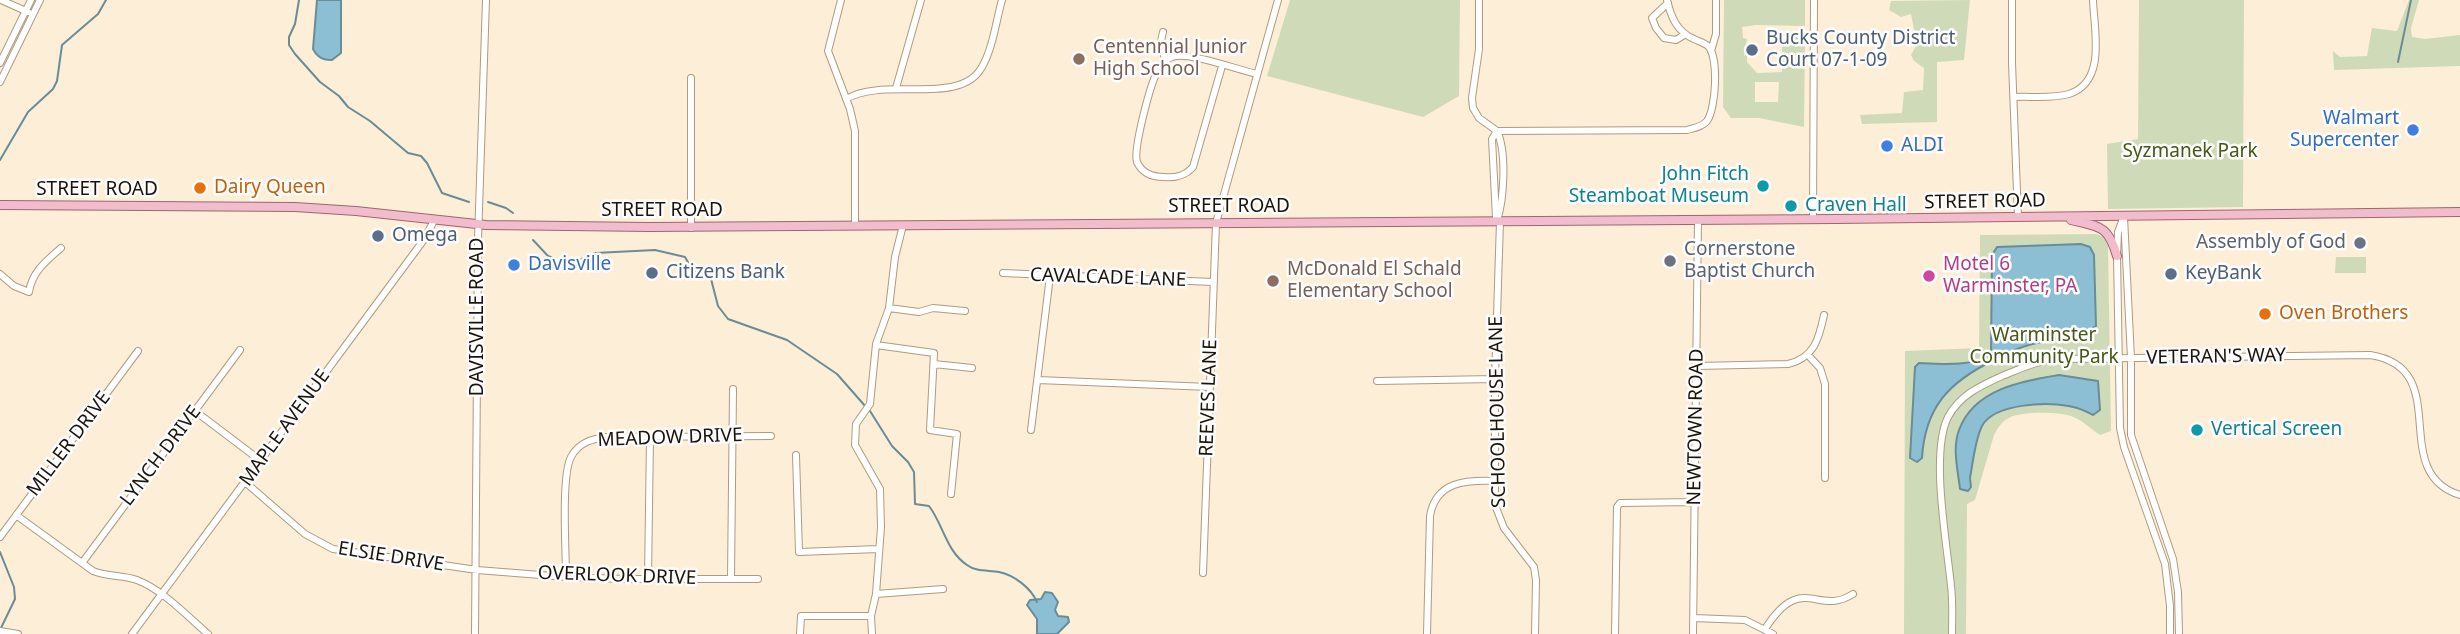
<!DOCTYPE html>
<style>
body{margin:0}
canvas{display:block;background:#fdeed7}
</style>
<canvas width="2460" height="634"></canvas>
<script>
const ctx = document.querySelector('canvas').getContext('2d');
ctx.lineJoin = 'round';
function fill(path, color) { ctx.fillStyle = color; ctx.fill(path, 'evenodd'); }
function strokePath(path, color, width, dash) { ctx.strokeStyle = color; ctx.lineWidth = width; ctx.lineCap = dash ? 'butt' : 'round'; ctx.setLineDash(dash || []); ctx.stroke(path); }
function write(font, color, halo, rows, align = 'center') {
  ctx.font = font + ' "Noto Sans",sans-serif'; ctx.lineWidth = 5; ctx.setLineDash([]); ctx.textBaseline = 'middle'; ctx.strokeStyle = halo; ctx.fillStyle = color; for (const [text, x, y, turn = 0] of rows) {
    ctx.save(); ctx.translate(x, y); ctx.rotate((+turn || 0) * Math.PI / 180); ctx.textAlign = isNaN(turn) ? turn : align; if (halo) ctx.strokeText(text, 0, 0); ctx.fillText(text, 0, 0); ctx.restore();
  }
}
fill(new Path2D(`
 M1290,0h170l-1,96 -36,21 -156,-41z
 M1724,0h81v26l-49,-1 -14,2 1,11 4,1 -3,16 3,1v6l10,11 25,-1v-38l23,1 -1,92 -45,-9h-28l-8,-11zM1755,82h24l-1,20h-23z
 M1970,0l-6,60 -27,2v60l-75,2 -2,-9 42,-2 2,-21 19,-2 1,-22 -10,-7 -3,-6 6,-11 -6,-30 -10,3 -12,-7 2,-9z
 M2139,0h105l-1,207 -135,2 -1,-65 31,-5z
 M2409,0h10l-8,28 1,9 13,2 35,-4v31l-126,4 -1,-19 7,6 27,-1 5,-28 25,3z
 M2096,234l9,3 3,8 3,186 -11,4c-9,-6 -19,-16 -29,-19 -14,-4 -50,-5 -62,2 -8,4 -11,10 -15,17l-19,65 -8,4 -1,130h-62l1,-283 74,-3 1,-113z
 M2336,257h30v16h-31z`), '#cfdbb8');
const water = new Path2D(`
 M317,0h24v53l-9,7c-9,0 -14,-2 -19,-11z
 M2081,244l9,3 4,8 2,71c-21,14 -44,12 -67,19 -12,3 -24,9 -35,15 -45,22 -69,47 -72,98l-5,4 -7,-4 5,-91 4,-4c20,1 56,4 72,-9l1,-99 5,-8z
 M2059,375l39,6 2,29 -7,5c-6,-3 -13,-7 -20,-8 -22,-6 -79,-4 -91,19 -7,14 -9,36 -12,52l1,9 -3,4 -8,-2c-2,-18 -8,-41 -1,-59 15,-41 63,-49 100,-55z
 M1045,592l7,1 6,9 -3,8 3,6 10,1 1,5 -12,12h-20v-15l-10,-14 3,-5 11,-1z`);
fill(water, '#8cbfd3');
strokePath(water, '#6a8c97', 2);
strokePath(new Path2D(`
 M299,0l-4,24 -6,13v8l6,9 25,28 19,14 9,11 22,14 38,32 13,3 6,7 15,30 27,9
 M2398,62l13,-62
 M0,160l28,-48 25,-23 4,-8 5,-36 36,-31 8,-14
 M488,202l18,6 7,5
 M533,240l15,16 5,2
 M566,265l3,2 8,-6 18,-8 60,-3 30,7 8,14 18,8 7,27 10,13 59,21 50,34 29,33
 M870,411l22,35 16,16 6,10 1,32 14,2c14,18 17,45 38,59 9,7 22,5 32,7 15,3 32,16 38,30
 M0,552l14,35 1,12 -15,31`), '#6a8c97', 2);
const minor = new Path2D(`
 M1,0l27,12
 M841,0l-13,51 22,58 5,22v94
 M1479,0v49l-7,49 1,10 6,10 18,13 190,-1c7,-2 15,-3 20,-9 9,-12 12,-64 1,-75 -3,-3 -10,-5 -14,-7 -17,-7 -23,-22 -27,-39
 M2012,0v63l6,154
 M1668,3l-16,15 4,10 8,10 12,2 8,-5
 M1163,32l-2,9 4,19
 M1711,51l5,-17v-34
 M0,63l31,-63
 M1222,66l-29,101c-8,9 -17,11 -29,10 -11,0 -22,-4 -27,-15 -4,-13 13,-76 20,-90 2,-6 8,-13 15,-15 16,-6 66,13 85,17
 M691,78v150
 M0,82l40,-82
 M896,88l25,-88
 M2014,97c17,-1 38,2 55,-3 38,-12 25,-64 24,-94
 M846,99c39,-23 114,8 136,-32 11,-19 14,-46 20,-67
 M2124,216l-6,16 -1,24 3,172 4,19 41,117 5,42v28
 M2124,217l7,141v77l42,124 5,33 1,42
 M1496,218l-4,-79 5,-8
 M1813,219l1,-219
 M1497,221c7,-22 10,-69 0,-90
 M1500,221l-5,158v126l9,23 30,39 2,13 -1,54
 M1003,273l210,9
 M0,274l14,12 15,6c3,-20 17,-31 32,-44
 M889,308l30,4 14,-4 32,3
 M876,345l58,8 -4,77 27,4 -6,60
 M1808,355l12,13 5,16v94
 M934,364l38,4
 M1697,366l91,-2c26,-6 31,-25 36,-49
 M1038,380l171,7
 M1377,381l118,-2
 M195,411l66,50
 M1031,430l19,-154
 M796,455l3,97 79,-3
 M245,482l60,52 28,15 144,21 89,7 60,2h132
 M16,515l77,56c15,6 30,4 44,9 26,10 50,36 71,54
 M0,537l138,-186
 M82,563l158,-213
 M1203,573l13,-350 62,-223
 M566,577c0,-26 -5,-101 5,-120 8,-15 21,-18 36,-20l164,-1
 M648,579l2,-142
 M731,579l2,-190
 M876,594l67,-5
 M1694,618l51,2 28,14
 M1765,629c37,-58 52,-12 88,-35
 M0,631l18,3
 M132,634l291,-393 12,-22
 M475,634l3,-395 8,-239
 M800,634l1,-18h70
 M872,634l-1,-18 5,-22 5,-67 -1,-38 -25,-44 1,-21 14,-20 6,-60 13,-36 6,-51 8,-32
 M1427,634l3,-118c6,-35 36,-36 65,-35
 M1615,634l2,-127 3,-4 75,-1
 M1693,634l5,-414
 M1952,634c0,-16 1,-32 -1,-48 -4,-42 -21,-133 -3,-169 12,-22 32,-31 54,-41 18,-7 36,-16 56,-17l312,-4c86,13 16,117 90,140`);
const major = new Path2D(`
 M0,205l295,2 61,4 130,14 163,2 1186,-8 625,-7
 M2071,220c29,7 37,5 46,36`);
strokePath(minor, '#ad9c81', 8);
strokePath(major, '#a06472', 10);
strokePath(minor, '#fff', 6);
strokePath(major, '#f1bccc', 8);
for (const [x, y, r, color] of [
 [1752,50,7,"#5c6f8a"],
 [1079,59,7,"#8d6e63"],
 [2413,130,7,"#3f7fe0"],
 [1887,146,7,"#3f7fe0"],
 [1763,186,7,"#0f9aa8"],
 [200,188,7,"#e8710a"],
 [1791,206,7,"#0f9aa8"],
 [378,236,7,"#5c6f8a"],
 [2360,243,7,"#6b7280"],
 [1670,261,7,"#6b7280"],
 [514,265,7,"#3f7fe0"],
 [652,273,7,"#5c6f8a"],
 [2171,274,7,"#5c6f8a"],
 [1929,276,7,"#d1479c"],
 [1273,281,7,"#8d6e63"],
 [2265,314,7,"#e8710a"],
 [2197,430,7,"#0f9aa8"]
]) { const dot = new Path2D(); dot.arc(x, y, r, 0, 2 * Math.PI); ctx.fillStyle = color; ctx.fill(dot); strokePath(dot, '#fdfdfd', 2.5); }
write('19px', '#4e5e75', '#fdfdfd', [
 ["Bucks County District",1766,39],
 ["Court 07-1-09",1766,61],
 ["Omega",392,236],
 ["Citizens Bank",666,273],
 ["KeyBank",2185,274]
], 'left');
write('19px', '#785e54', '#fdfdfd', [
 ["Centennial Junior",1093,48],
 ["High School",1093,70],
 ["McDonald El Schald",1287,270],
 ["Elementary School",1287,292]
], 'left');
write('19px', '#366cbe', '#fdfdfd', [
 ["Walmart",2399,119,"right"],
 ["Supercenter",2399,141,"right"],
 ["ALDI",1901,146],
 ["Davisville",528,265]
], 'left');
write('19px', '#465716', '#fdfdfd', [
 ["Syzmanek Park",2190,152],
 ["Warminster",2044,336],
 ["Community Park",2044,358]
]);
write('19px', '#0d838f', '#fdfdfd', [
 ["John Fitch",1749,175,"right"],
 ["Steamboat Museum",1749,197,"right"],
 ["Craven Hall",1805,206],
 ["Vertical Screen",2211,430]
], 'left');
write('19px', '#c56008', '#fdfdfd', [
 ["Dairy Queen",214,188],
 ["Oven Brothers",2279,314]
], 'left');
write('19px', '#1a140a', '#fdfdfd', [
 ["STREET ROAD",97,190],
 ["STREET ROAD",1985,202,-1],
 ["STREET ROAD",1229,207],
 ["STREET ROAD",662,211],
 ["CAVALCADE LANE",1108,278,2],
 ["DAVISVILLE ROAD",478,317,-90],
 ["VETERAN'S WAY",2216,357,-1],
 ["REEVES LANE",1209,398,-88],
 ["SCHOOLHOUSE LANE",1498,412,-91],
 ["NEWTOWN ROAD",1696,427,-89],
 ["MAPLE AVENUE",285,428,-54],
 ["MEADOW DRIVE",670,438,-2],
 ["MILLER DRIVE",69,444,-53],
 ["LYNCH DRIVE",161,456,-53],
 ["ELSIE DRIVE",391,557,9],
 ["OVERLOOK DRIVE",617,576,2]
]);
write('19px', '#5b616d', '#fdfdfd', [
 ["Assembly of God",2346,243],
 ["Cornerstone",1684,250,"left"],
 ["Baptist Church",1684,272,"left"]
], 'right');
write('19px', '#b23c85', '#fdfdfd', [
 ["Motel 6",1943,265],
 ["Warminster, PA",1943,287]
], 'left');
</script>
